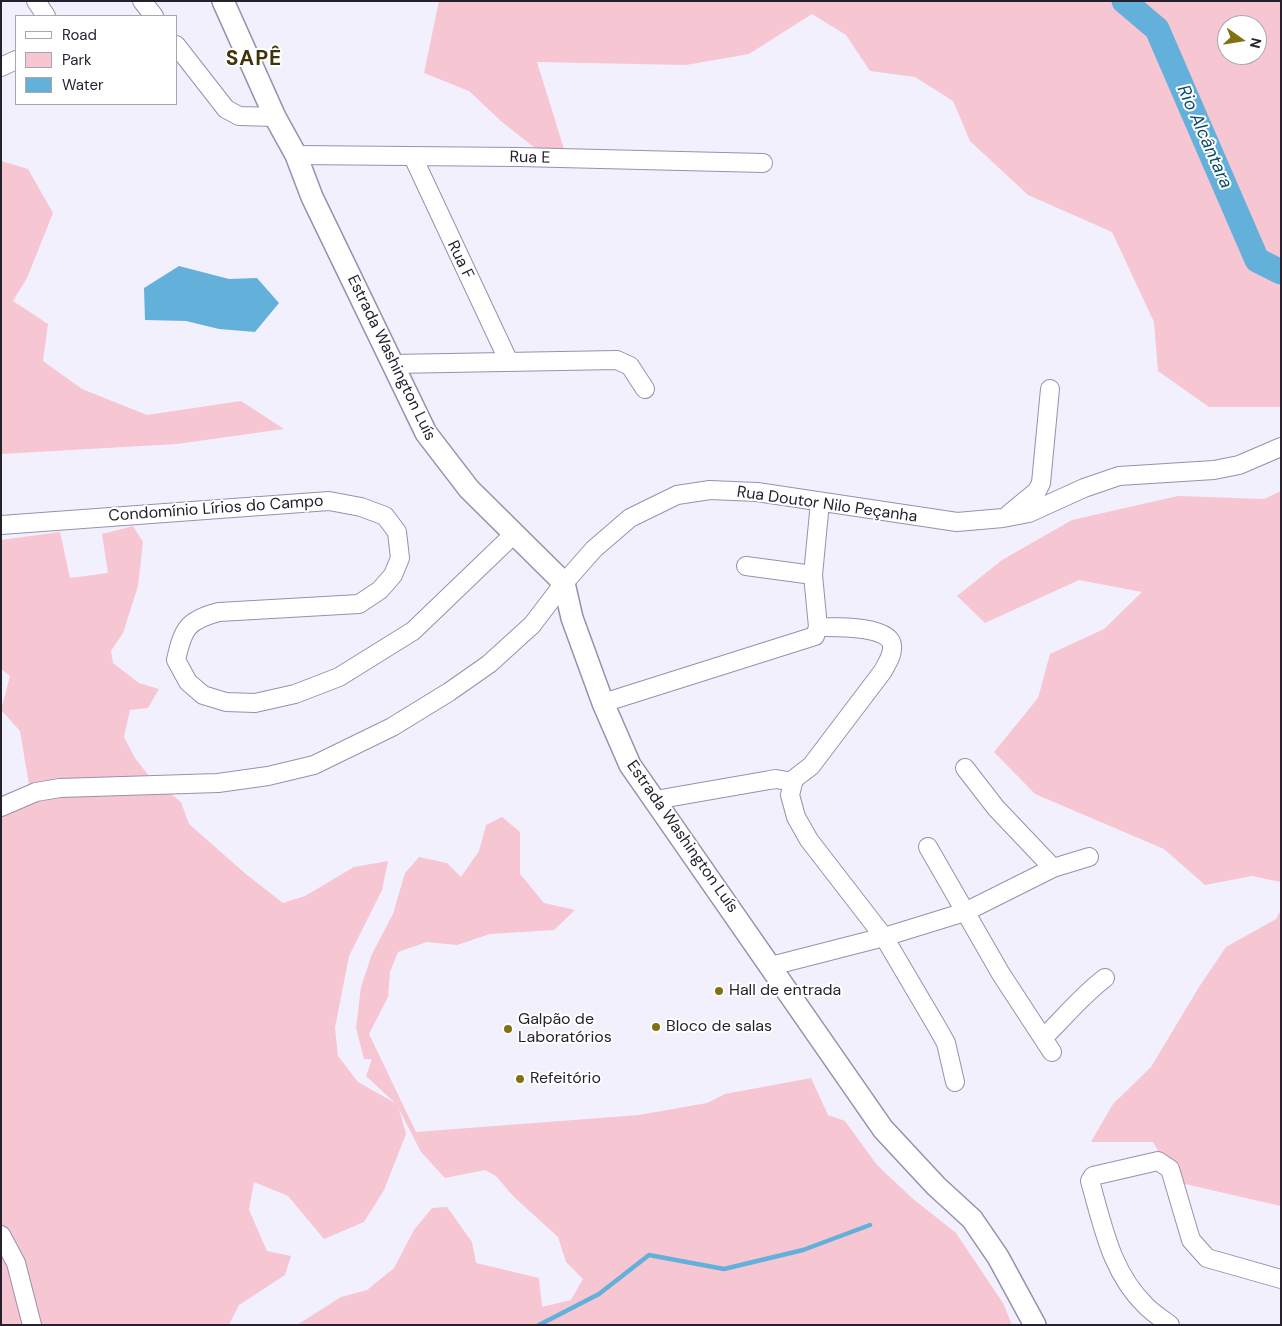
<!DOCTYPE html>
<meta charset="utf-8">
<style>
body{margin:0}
#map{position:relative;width:1282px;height:1326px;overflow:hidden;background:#f3f0fd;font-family:"DM Sans",sans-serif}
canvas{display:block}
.frame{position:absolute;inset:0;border:2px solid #25222e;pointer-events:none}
.legend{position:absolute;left:15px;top:15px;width:162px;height:90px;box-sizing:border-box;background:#fff;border:1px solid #a8a7ab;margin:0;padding:6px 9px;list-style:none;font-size:15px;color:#25222e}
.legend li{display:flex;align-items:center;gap:10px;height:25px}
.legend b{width:25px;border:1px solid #a8a7ab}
.north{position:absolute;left:1217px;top:15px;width:50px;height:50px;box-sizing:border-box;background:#fff;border:1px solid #a8a7ab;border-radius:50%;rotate:103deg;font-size:14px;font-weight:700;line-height:20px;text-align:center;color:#25222e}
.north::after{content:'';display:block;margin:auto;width:18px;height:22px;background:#827111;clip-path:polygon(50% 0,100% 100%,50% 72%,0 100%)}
</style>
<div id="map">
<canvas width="1282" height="1326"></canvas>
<div class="frame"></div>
<ul class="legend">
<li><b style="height:6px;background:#fff"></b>Road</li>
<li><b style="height:14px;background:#f6c6d2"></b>Park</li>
<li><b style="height:14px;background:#63b1db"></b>Water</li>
</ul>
<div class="north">N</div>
</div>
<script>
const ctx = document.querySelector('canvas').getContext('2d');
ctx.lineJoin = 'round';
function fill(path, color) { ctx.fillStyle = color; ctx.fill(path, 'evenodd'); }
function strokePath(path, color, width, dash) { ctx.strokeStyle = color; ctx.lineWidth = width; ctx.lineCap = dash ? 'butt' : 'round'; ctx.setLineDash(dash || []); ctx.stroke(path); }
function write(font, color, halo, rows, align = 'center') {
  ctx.font = font + ' "DM Sans",sans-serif'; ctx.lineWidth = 4; ctx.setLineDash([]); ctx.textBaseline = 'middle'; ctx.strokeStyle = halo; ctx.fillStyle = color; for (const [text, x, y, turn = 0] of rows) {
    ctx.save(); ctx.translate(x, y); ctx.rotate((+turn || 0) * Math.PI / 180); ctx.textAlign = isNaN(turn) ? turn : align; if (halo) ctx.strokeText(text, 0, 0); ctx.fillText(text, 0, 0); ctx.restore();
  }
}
fill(new Path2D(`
 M439,1h842v406h-72l-51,-36 -4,-49 -42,-90 -84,-37 -58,-54 -17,-40 -38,-24 -45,-6 -24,-36 -34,-21 -63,40 -63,11 -149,-3 27,87 -24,3 -38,-30 -33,-31 -45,-18zM1227,25h30v30h-30z
 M1,161l27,8 25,44 -26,65 -14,23 35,23 -5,37 39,28 65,26 94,-14 43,28 -107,15 -176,10z
 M1281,491v391l-29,-6 -47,9 -41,-36 -129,-55 -41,-42 44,-54 12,-44 54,-25 38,-37 -63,-12 -94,43 -28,-27 45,-36 70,-40 106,-24 86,3z
 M133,526l10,16 -5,44 -15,47 -12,18 2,12 26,20 20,6 -11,19 -18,2 -6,27 11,21 14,18 32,26 8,22 58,51 36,28 22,-7 49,-29 34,-6 -6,29 -33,66 -14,72 3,28 20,26 37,21 -29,-27 6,-17h-8l-8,-31 5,-41 11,-33 21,-40 12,-41 14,-16 28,6 14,14 18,-26 7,-26 16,-8 18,15v42l24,29 31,7 -21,20 -64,4 -33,11 -30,-3 -29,10 -8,20 -2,25 -19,37 47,98 223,-17 68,-12 18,-9 86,-16 17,37 17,6 32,44 35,33 44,35 47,70 9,22h-715l44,-28 26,-7 27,-22 20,-38 18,-22 15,-1 25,35 4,21 63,15 3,29 29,-7 12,-21 -17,-17 -8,-25 -45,-41 -17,-20 -11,-6 -40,8 -24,-26 -22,-43 7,25 -22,56 -20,32 -40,17 -36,-43 -34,-14 -5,28 18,41 24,5 -6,19 -46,30 -10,20h-228v-529l28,-11 -9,-54 -19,-21 9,-34 -9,-7v-129l59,-8 10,46 38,-5 -6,-39z
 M1281,910v296l-105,-24 -23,-40h-62l22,-38 38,-37 48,-80 27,-40 50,-28z`), '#f6c6d2');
fill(new Path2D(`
 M179,266l50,13 28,-1 22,25 -24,29 -36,-3 -33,-8 -41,-1 -1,-32z`), '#63b1db');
strokePath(new Path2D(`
 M539,1325l60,-31 50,-39 75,14 79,-19 67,-25`), '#63b1db', 4.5);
strokePath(new Path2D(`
 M1124,1l33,28 100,231 24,12`), '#63b1db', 25);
const minor = new Path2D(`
 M36,1l10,15
 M142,1l12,15
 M176,45l50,64 13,7 36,1
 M1,67l15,-7
 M296,155l223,2 244,6
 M413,157l96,205
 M392,364l225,-4 13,6 15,23
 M1009,514l28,-23 4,-8 9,-94
 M1,525l328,-24 32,6 24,9 12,16 3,26 -7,17 -13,15 -21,14 -140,8c-32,8 -36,17 -43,48l12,22 15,13 23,7 29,1 40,-9 44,-17 74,-46 100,-96
 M746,566l67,9 7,-73
 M818,627c15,0 73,-2 74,19 1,9 -5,17 -9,25l-72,95 -17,13 -4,16 6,22 13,23 75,97 53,90 9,16 9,39
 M603,703l212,-67 3,-9 -5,-52
 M965,768l31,40 57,60
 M655,800l109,-19 12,-2 17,3
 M1,807l35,-15 24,-4 158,-5 50,-7 46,-11 78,-38 57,-35 40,-28 43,-39 32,-42 30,-34 36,-31 47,-23 33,-5 47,2 200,30 46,-4 26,-5 55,-25 35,-12 95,-6 25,-5 42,-18
 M928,847l73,127 51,78
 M771,966l113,-29 81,-25 88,-44 36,-11
 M1043,1038c21,-20 38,-42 62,-60
 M1,1235l15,28 16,62
 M1170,1325c-8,-6 -17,-12 -24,-19 -35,-34 -43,-80 -56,-125l3,-5 65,-15 12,8 21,71 16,18 74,21`);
const tertiary = new Path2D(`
 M223,1l52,116 21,38 16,42 114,236 43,56 95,94 8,35 31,85 27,62 253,364 53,57 36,33 26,38 37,68`);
strokePath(minor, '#9890ae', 20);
strokePath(tertiary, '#9890ae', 24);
strokePath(minor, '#fff', 18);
strokePath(tertiary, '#fff', 21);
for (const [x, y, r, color] of [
 [719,991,5,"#827111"],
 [656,1027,5,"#827111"],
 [508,1029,5,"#827111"],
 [520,1079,5,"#827111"]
]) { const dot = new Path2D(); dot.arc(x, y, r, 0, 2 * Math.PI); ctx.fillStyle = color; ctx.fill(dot); strokePath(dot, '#fff', 2); }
write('16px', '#25222e', '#fff', [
 ["Rua E",530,158,1],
 ["Rua F",460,260,64],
 ["Estrada Washington Luís",391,358,64],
 ["Rua Doutor Nilo Peçanha",827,505,8],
 ["Condomínio Lírios do Campo",216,509,-4],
 ["Estrada Washington Luís",682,837,55]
]);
write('16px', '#25222e', '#fff', [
 ["Hall de entrada",729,991],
 ["Galpão de",518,1020],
 ["Laboratórios",518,1038],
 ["Bloco de salas",666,1027],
 ["Refeitório",530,1079]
], 'left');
write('italic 18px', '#0a4c68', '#fff', [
 ["Rio Alcântara",1204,137,66]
]);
ctx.letterSpacing = '1px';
write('bold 21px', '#3d3409', '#fff', [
 ["SAPÊ",254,59]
]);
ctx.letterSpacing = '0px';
</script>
